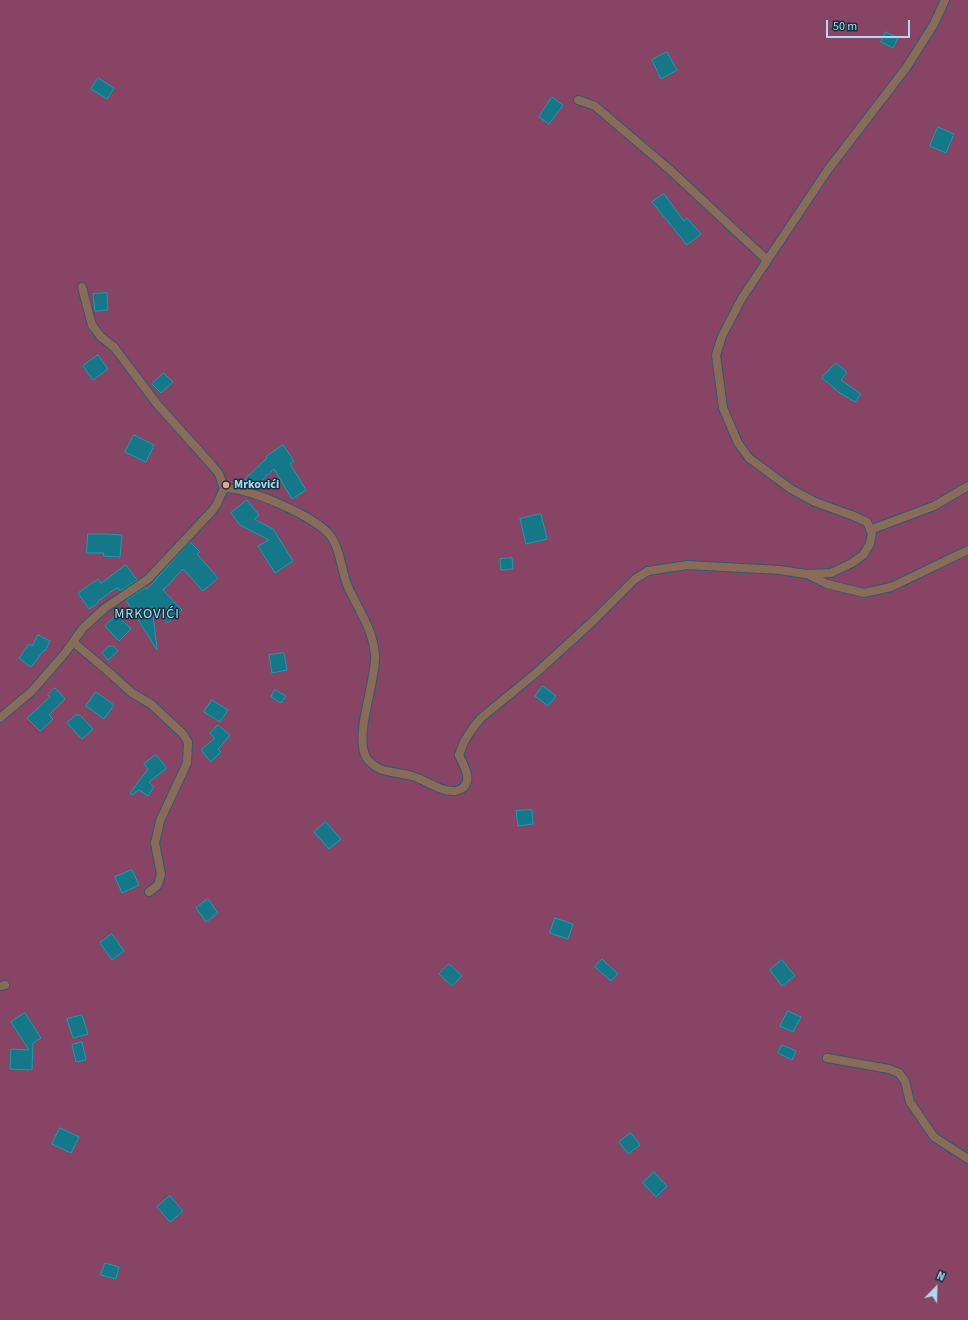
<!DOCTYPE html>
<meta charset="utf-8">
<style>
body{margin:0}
#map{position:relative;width:968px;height:1320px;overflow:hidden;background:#063e54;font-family:"Source Sans 3",sans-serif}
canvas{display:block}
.north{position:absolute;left:916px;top:1268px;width:40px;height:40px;-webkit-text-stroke:3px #143240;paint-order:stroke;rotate:23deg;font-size:11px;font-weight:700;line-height:16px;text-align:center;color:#aed9ef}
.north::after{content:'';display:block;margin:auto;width:14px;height:18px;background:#aed9ef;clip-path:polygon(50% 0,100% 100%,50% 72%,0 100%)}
.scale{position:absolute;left:826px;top:20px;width:84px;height:18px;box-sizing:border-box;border:2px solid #aed9ef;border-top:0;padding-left:5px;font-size:12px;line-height:14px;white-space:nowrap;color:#aed9ef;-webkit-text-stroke:3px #143240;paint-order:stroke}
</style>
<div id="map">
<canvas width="968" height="1320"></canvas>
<div class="north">N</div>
<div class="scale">50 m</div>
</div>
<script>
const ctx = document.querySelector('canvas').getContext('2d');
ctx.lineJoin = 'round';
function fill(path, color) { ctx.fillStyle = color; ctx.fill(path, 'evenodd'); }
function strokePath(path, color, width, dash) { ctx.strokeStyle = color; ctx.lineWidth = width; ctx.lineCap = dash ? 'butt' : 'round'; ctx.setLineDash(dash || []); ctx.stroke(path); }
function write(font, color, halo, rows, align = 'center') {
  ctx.font = font + ' "Source Sans 3",sans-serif'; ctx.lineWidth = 3; ctx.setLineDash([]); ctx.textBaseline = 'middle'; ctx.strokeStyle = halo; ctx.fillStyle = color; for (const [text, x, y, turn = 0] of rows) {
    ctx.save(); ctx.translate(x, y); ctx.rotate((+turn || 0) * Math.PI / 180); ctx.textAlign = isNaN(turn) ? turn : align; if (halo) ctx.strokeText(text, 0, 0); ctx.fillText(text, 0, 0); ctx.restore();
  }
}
fill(new Path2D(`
 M0,0h968v1320h-968z`), '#874464');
const building = new Path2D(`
 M886,32l12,6 -5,10 -12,-6z
 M667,52l10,18 -16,9 -9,-19z
 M98,78l16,10 -7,11 -16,-10z
 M552,97l11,8 -14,19 -10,-7z
 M938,127l16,7 -8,19 -16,-7z
 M664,194l20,27 3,-3 14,16 -14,11 -35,-43z
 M107,293l1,17 -13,1 -2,-17z
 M98,355l10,14 -15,11 -10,-14z
 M836,363l11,9 -6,8 20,14 -6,8 -15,-9 -18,-15z
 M164,373l9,9 -12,11 -9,-9z
 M134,435l20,10 -8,17 -21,-10z
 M283,445l11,16 -4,3 16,26 -14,9 -18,-30 -20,19 -9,-9 22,-21 -1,-1z
 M247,500l12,15 -5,4 19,10 20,32 -18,12 -17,-27 11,-6 -29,-15 -9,-12z
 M541,514l6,25 -21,5 -6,-25z
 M88,534h18l16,1 -2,22 -17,-1 1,-3h-17z
 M190,542l10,10 -3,2 21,24 -15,13 -20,-22 -20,21 19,20 -14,13 -16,-17 5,44 -31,-50 20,-13 1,2z
 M512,558l1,11 -12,1 -1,-11z
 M126,565l11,15 -17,11 -2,-3 -3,1 -18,13 1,1 -9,6 -11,-16 20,-14 3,4z
 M117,615l14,14 -12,12 -14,-15z
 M38,635l12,6 -5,10 -1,-1 -13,17 -12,-9 10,-14 3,2z
 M109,646h4l5,5 -10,9 -6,-7z
 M284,653l3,17 -15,3 -3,-18z
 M543,686l13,10 -8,10 -13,-10z
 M55,688l10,11 -16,16 4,4 -13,12 -13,-13 23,-21 -2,-2z
 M275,690l11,6 -5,7 -10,-6z
 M96,692l18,13 -10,14 -18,-13z
 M212,700l16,10 -8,12 -16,-10z
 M76,715h4l13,14 -11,10 -15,-16z
 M218,725l12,10 -12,14 3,3 -10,10 -10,-12 14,-12 -5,-4z
 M156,755l11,13 -18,14 5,5 -6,9 -9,-6 -7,5 -2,-2 18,-24 -4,-5z
 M532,810l1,14 -15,2 -2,-15z
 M326,822l15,17 -12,10 -15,-17z
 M132,870l7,15 -17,8 -7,-16z
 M208,899l10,14 -12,9 -10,-14z
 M555,918l18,6 -5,15 -18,-6z
 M112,934l12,17 -12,9 -12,-17z
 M602,959l16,15 -7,7 -16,-14z
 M782,960l13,16 -13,10 -12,-16z
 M449,964l13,12 -10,10 -13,-12z
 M788,1011l13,6 -8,15 -13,-6z
 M25,1013l16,25 -8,5 -1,27 -22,-1 1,-20 18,1 -18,-28z
 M82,1015l6,19 -15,4 -6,-19z
 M82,1042l4,18 -10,2 -4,-17z
 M782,1045l14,6 -4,9 -14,-7z
 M60,1128l19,9 -8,16 -19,-9z
 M631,1133l9,12 -12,9 -9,-12z
 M654,1172l13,14 -11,11 -13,-14z
 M170,1196l13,15 -13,11 -13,-15z
 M105,1263l14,4 -3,12 -15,-4z`);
fill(building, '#147888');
strokePath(building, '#149eb3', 1);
const minor = new Path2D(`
 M578,100l17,6 74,63 98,91
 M82,287l10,38 9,12 13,10 43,57 53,59 9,11 5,14
 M870,530l64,-24 34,-20
 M807,574l20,10 37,9 27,-6 77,-37
 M73,642l37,31 22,20 19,11 32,30 5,8 -1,21 -27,58 -5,22 6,31 -3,11 -9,7
 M0,718l32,-27 33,-38 18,-25 22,-20 43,-29 64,-68 5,-7 7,-16c24,-1 96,30 108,50 10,16 9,35 17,51 10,21 25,43 26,67 1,26 -21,79 -9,101 3,5 8,9 14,12 11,4 24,4 35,8 12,4 26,15 40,14 2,0 6,-2 8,-3 10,-9 0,-23 -4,-33l5,-13 8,-13 9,-11 55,-45 56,-51 43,-43 13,-8 39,-6 93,5 26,4 25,-1 21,-10 11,-8 7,-11 2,-11 -5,-11 -13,-6 -39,-14 -24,-13 -42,-31 -11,-15 -15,-35 -7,-53 6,-19 20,-38 85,-127 79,-103 28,-44 11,-24
 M0,986l5,-1
 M827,1058l62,11 10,4 6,8 5,21 24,35 34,22`);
strokePath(minor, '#285d73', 10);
strokePath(minor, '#8a6b58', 8);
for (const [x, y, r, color] of [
 [226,485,4,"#efa376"]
]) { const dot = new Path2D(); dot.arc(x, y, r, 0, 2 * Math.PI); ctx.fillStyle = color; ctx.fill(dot); strokePath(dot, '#143240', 1.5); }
write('bold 12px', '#aed9ef', '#143240', [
 ["Mrkovići",234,485]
], 'left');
ctx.letterSpacing = '1px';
write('14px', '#aed9ef', '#143240', [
 ["MRKOVIĆI",147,615]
]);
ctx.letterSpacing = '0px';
</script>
